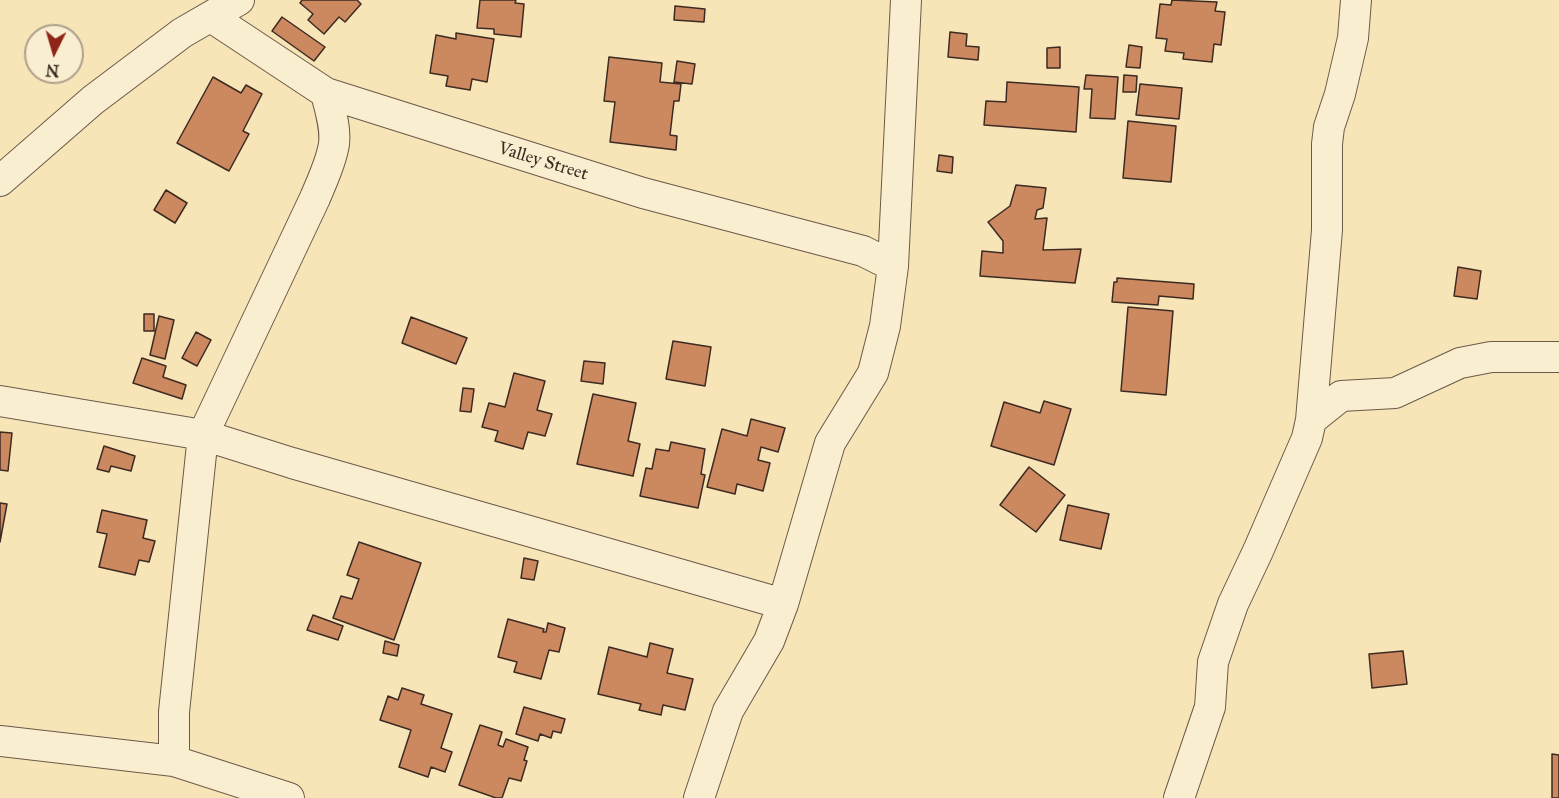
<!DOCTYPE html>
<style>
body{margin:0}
#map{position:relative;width:1559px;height:798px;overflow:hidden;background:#f7e5b8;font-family:"IM FELL Great Primer",serif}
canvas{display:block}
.north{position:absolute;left:24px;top:24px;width:60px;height:60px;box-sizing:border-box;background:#faeed1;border:2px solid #aea08b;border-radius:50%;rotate:185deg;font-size:16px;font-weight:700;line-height:24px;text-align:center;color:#3d2a22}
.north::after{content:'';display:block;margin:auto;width:21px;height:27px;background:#8f2418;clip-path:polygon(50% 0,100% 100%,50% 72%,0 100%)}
</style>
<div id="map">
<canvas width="1559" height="798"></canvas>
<div class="north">N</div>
</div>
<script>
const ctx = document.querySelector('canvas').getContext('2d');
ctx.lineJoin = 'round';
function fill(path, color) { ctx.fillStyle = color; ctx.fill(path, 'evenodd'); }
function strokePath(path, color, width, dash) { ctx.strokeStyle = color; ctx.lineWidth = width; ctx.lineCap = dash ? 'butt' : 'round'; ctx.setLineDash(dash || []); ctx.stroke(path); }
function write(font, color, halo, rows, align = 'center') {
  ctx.font = font + ' "IM FELL Great Primer",serif'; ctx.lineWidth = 4.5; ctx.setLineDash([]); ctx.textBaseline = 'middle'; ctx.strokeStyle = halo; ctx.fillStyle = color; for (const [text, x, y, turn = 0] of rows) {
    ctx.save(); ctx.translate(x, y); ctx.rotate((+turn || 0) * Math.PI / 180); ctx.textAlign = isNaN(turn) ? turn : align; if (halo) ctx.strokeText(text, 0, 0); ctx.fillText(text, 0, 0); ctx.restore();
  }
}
const building = new Path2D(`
 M302,0h55l4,4 -16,18 -6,-5 -15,17 -16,-14 5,-6 -13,-11z
 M480,0h36l-1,3 9,1 -3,33 -27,-3v-5l-17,-1z
 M1172,0l45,2 -2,9 10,1 -4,33 -7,-1 -2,18 -29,-3 1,-6 -19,-2 2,-12 -11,-1 4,-34 11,1z
 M675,6l30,3 -1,13 -30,-2z
 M282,17l43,30 -11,14 -42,-30z
 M950,32l17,2 -1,12 13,1 -1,13 -30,-3z
 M456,33l38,6 -7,43 -15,-3 -2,11 -24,-4 2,-10 -18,-3 6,-38 20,4z
 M1129,45l13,2 -2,21 -14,-1z
 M1060,47v21h-13v-20z
 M609,57l53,6 -2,19 21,2 -2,17h-5l-4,34 7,1 -1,14 -66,-8 5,-40 -11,-1z
 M677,61l18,3 -3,20 -18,-2z
 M1086,75l32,2 -3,42 -25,-1 2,-29h-8z
 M1124,75l13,1 -1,16h-13z
 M213,77l28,16 5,-8 16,9 -19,37 6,3 -20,37 -52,-28z
 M1007,82l72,5 -3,45 -92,-7 2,-24 20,1z
 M1140,84l42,4 -3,31 -43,-4z
 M1128,121l48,5 -5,56 -48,-4z
 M939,155l14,2 -1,16 -15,-2z
 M1016,185l30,3 -3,20 -6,2 -2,9 12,-1 -4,32 38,-1 -6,34 -95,-7 2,-25 21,2v-12l-15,-19 22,-16z
 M166,190l21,13 -12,20 -21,-13z
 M1458,267l23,4 -4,28 -23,-3z
 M1117,278l77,6 -1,15 -34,-3 -1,9 -46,-3 2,-20h3z
 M1128,307l45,4 -7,84 -45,-4z
 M144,314h10v17h-10z
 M159,316l15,4 -9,39 -15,-4z
 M411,317l56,21 -11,26 -54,-21z
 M196,332l15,8 -14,26 -15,-8z
 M673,341l38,6 -6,39 -39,-7z
 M142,358l24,8 -3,11 23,8 -4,14 -49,-16z
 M584,361l21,2 -2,21 -22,-3z
 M514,373l31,8 -8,29 15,4 -7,22 -17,-4 -5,17 -28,-8 3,-10 -16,-4 7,-24 16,4z
 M463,388l11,1 -3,23 -11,-1z
 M593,394l43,9 -8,38 12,3 -7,32 -56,-12z
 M1044,401l27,8 -17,56 -63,-19 13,-44 36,11z
 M751,419l34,9 -7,24 -17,-5 -3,13 12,3 -7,28 -26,-7 -2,10 -28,-7 15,-58 25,7z
 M0,432l12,1 -4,38 -8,-1z
 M671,442l34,7 -4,25 4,1 -7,33 -58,-12 6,-28 6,1 4,-20 13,2z
 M104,446l31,10 -4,15 -20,-5 -2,6 -12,-3z
 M1029,467l36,28 -29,37 -36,-27z
 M0,503l7,1 -7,38z
 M1068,505l41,9 -8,35 -41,-9z
 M102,510l45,10 -4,18 12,3 -6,21 -10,-2 -4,15 -36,-8 8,-33 -10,-2z
 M359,542l62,21 -27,77 -61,-22 8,-22 11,3 7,-20 -12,-4z
 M524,558l14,3 -4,19 -13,-2z
 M313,615l30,11 -5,14 -31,-10z
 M508,619l36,10 -1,3h3l2,-9 17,5 -6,24 -10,-2 -8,29 -27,-7 3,-10 -19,-5z
 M385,641l14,4 -2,11 -14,-3z
 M650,643l23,6 -6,24 26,6 -8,31 -22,-5 -2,10 -22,-5 2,-6 -43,-10 11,-47 38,10z
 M1403,651l4,33 -35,4 -3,-34z
 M402,688l22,7 -3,9 31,10 -11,34 11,4 -7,20 -14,-5 -3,10 -29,-10 12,-37 -31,-10 8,-24 10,4z
 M524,707l41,12 -4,14 -8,-2 -2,7 -11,-4 -2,7 -22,-7z
 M480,725l22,7 -4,13 5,2 3,-8 22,8 -4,13 3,1 -6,20 -12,-3 -7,20h-6l-37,-13z
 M1552,754l7,1v43h-7z`);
fill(building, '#cc8960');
strokePath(building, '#3d2a22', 1.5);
const minor = new Path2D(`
 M211,17l115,76 317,100 220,58 30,15
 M0,181l93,-81 89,-67 57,-33
 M0,401l203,34 89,28 491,141
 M1311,420l30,-24 54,-3 65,-30 31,-6h68
 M0,741l174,20 115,37
 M174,761v-49l29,-277 112,-237c7,-17 16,-35 19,-54 2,-17 -4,-34 -8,-51
 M699,798l29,-87 41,-70 14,-37 47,-161 43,-70 12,-47 8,-60 13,-266
 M1179,798l31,-91 3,-45 20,-58 25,-53 49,-113 4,-18 16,-190v-86l2,-17 11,-33 13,-56 3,-38`);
strokePath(minor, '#6c5948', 32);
strokePath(minor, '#faeed1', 30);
write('18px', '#3d2a22', '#faeed1', [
 ["Valley Street",543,162,17]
]);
</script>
